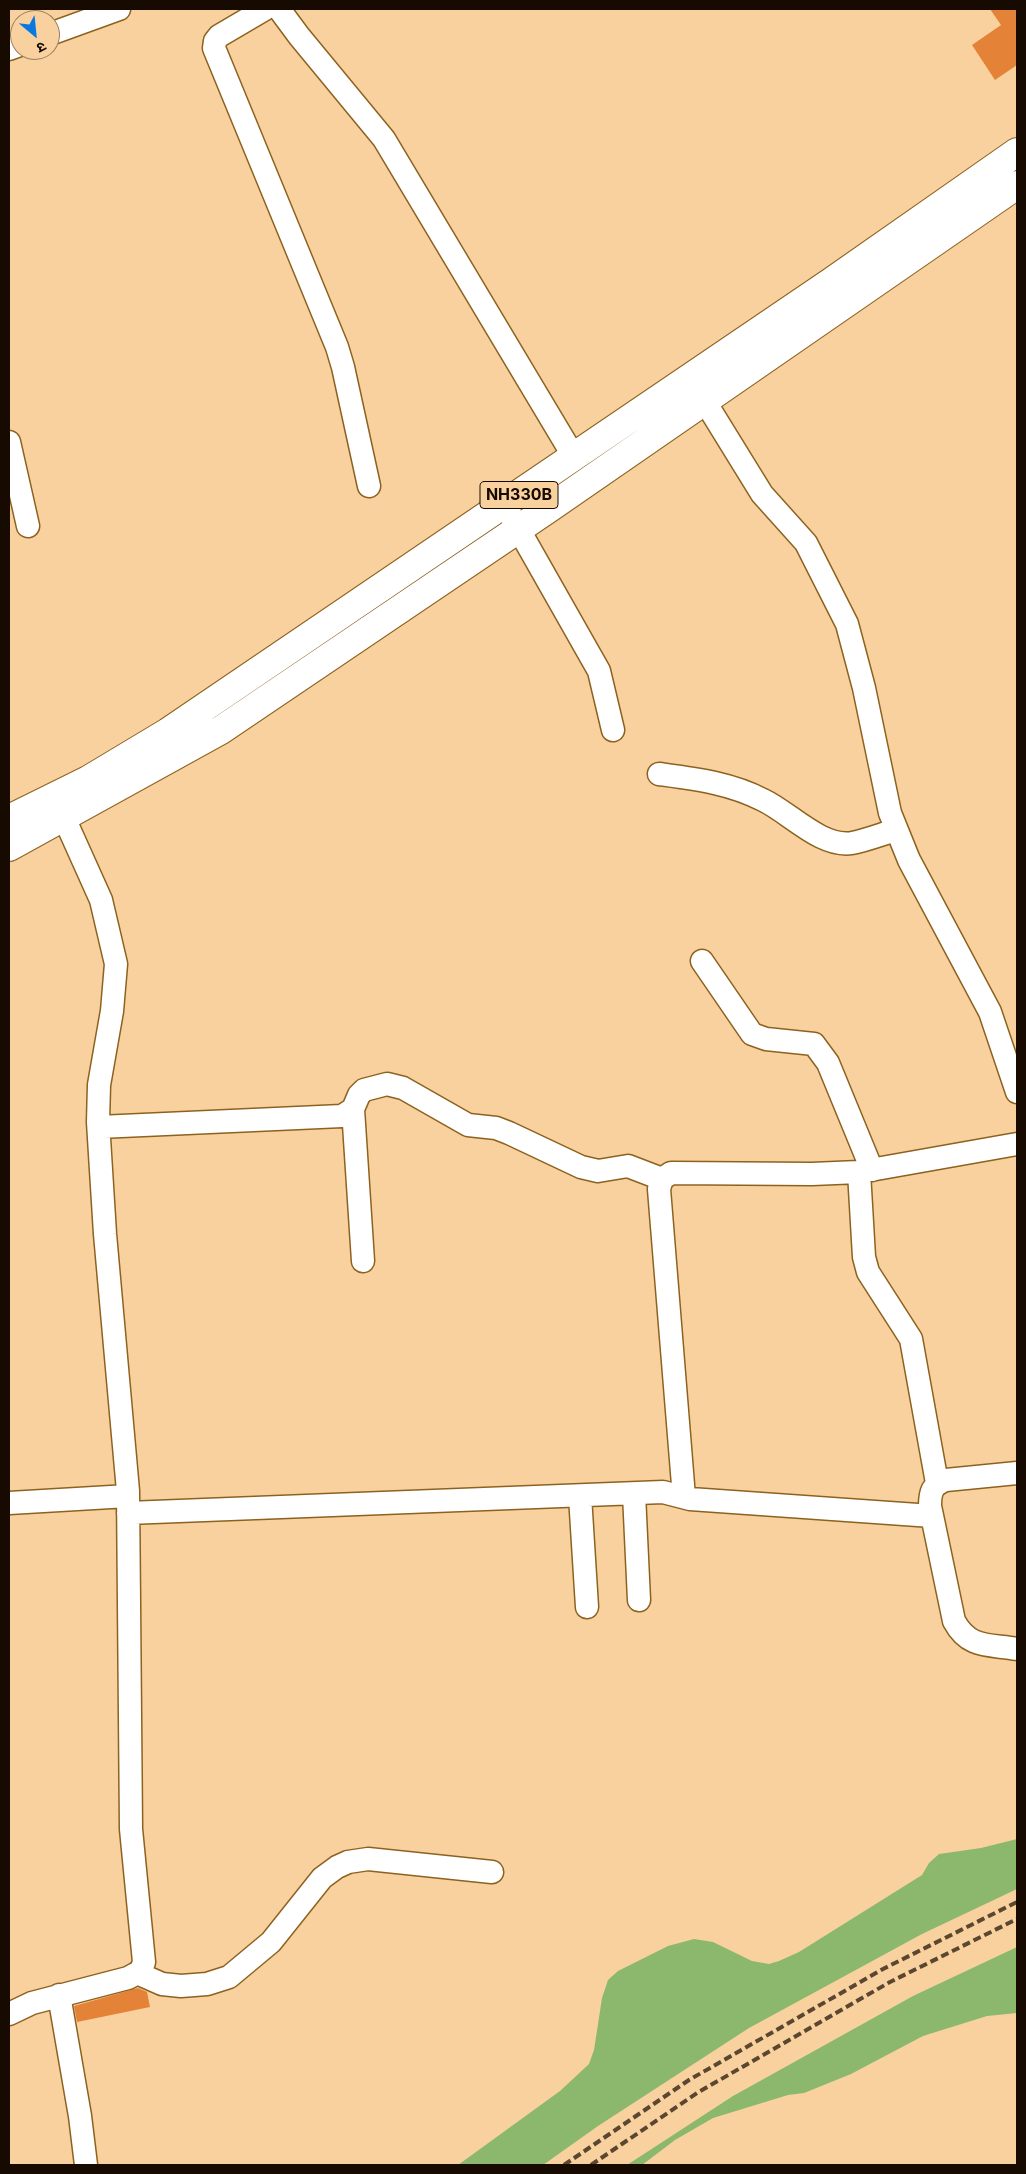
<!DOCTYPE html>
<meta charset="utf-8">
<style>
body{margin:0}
#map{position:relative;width:1026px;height:2174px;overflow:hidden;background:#f8d19f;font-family:Inter,"Noto Sans Devanagari",sans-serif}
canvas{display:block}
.frame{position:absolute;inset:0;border:10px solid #170a00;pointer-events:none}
.north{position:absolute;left:10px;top:10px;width:50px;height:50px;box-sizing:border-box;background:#f8d19f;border:1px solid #9e815f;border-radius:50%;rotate:152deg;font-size:14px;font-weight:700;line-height:20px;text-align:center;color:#170a00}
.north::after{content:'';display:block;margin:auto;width:18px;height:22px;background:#0979e0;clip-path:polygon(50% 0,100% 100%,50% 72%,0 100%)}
</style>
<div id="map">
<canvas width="1026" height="2174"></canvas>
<div class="frame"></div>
<div class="north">उ</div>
</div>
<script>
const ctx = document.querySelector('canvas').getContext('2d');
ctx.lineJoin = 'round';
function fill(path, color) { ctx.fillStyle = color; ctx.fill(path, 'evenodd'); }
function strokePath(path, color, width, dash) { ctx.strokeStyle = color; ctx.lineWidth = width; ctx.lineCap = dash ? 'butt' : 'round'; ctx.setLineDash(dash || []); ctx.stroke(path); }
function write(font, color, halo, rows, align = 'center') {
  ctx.font = font + ' Inter,sans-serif'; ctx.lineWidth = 4.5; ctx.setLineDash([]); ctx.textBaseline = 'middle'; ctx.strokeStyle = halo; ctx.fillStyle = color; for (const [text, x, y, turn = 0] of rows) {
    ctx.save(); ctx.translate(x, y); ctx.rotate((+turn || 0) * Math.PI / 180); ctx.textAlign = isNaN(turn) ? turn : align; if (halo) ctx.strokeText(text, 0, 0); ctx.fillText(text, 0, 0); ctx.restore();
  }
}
fill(new Path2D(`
 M1017,1839v50l-95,45 -173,94 -151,98 -55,39h-85l102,-74 29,-27 5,-14 8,-52 6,-18 10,-9 50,-25 26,-7 19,3 39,19 17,3 10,-3 20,-9 123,-77 7,-12 10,-9 42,-6z
 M1017,1947v66l-30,3 -64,20 -72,38 -47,19 -16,2 -75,23 -38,22 -33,25h-15l106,-69 180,-100z`), '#8bb86c');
fill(new Path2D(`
 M990,9h27v56l-22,15 -23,-35 29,-20z
 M138,1988l9,4 3,15 -73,15 -3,-16z`), '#e48238');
const minor = new Path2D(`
 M265,9l-46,27 -4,5 -1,7 123,299 6,20 26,119
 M279,9l20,27 85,103 190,318
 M50,34l69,-25
 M9,49l11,-4
 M696,387l66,107 44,49 41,81 17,64 26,125 19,47 81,152 27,80
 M9,442l19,84
 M510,514l89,157 14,59
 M659,774c37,5 71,9 104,26 26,12 58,48 89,43 15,-3 30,-9 44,-13
 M702,961l50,73 14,5 48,5 14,19 44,107
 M353,1109l10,152
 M99,1127l243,-11 11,-7 6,-14 5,-5 23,-6 16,4 65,37 28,3 13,5 72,34 17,4 30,-5 34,13
 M859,1172l5,85 4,15 43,67 26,144
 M1017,1473l-71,7c-14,5 -16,12 -16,26l24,115c15,28 35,23 63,28
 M634,1494l5,106
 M580,1496l7,111
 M684,1497l-25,-308 3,-10 9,-6 141,1 47,-2 158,-28
 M9,1503l119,-7
 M128,1513l535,-21 27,7 242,17
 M137,1973l25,11 19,2 26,-2 22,-7 42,-35 51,-64 15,-11 11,-5 20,-3 124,13
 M59,1995l21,121 6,49
 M9,2014l23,-11 96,-25 13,-7 3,-9 -13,-133 -3,-338 -23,-257 -7,-112 1,-37 13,-74 4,-47 -15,-64 -44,-98`);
const highway = new Path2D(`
 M9,819l79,-39 80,-48 663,-450 186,-130
 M9,847l212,-117 327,-221 469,-324`);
strokePath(minor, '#8d621f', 25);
strokePath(highway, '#8d621f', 30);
strokePath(minor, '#fff', 22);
strokePath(highway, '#fff', 28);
strokePath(new Path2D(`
 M564,2165l125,-85 194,-111 134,-67
 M591,2165l106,-72 193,-111 127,-63`), '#5b4630', 4, [8, 4]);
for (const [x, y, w] of [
 [519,495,78]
]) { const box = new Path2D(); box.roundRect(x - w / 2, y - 13.5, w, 27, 4); ctx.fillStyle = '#f8d19f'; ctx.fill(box); strokePath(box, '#170a00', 1); }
write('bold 16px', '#170a00', null, [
 ["NH330B",519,495]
]);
</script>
